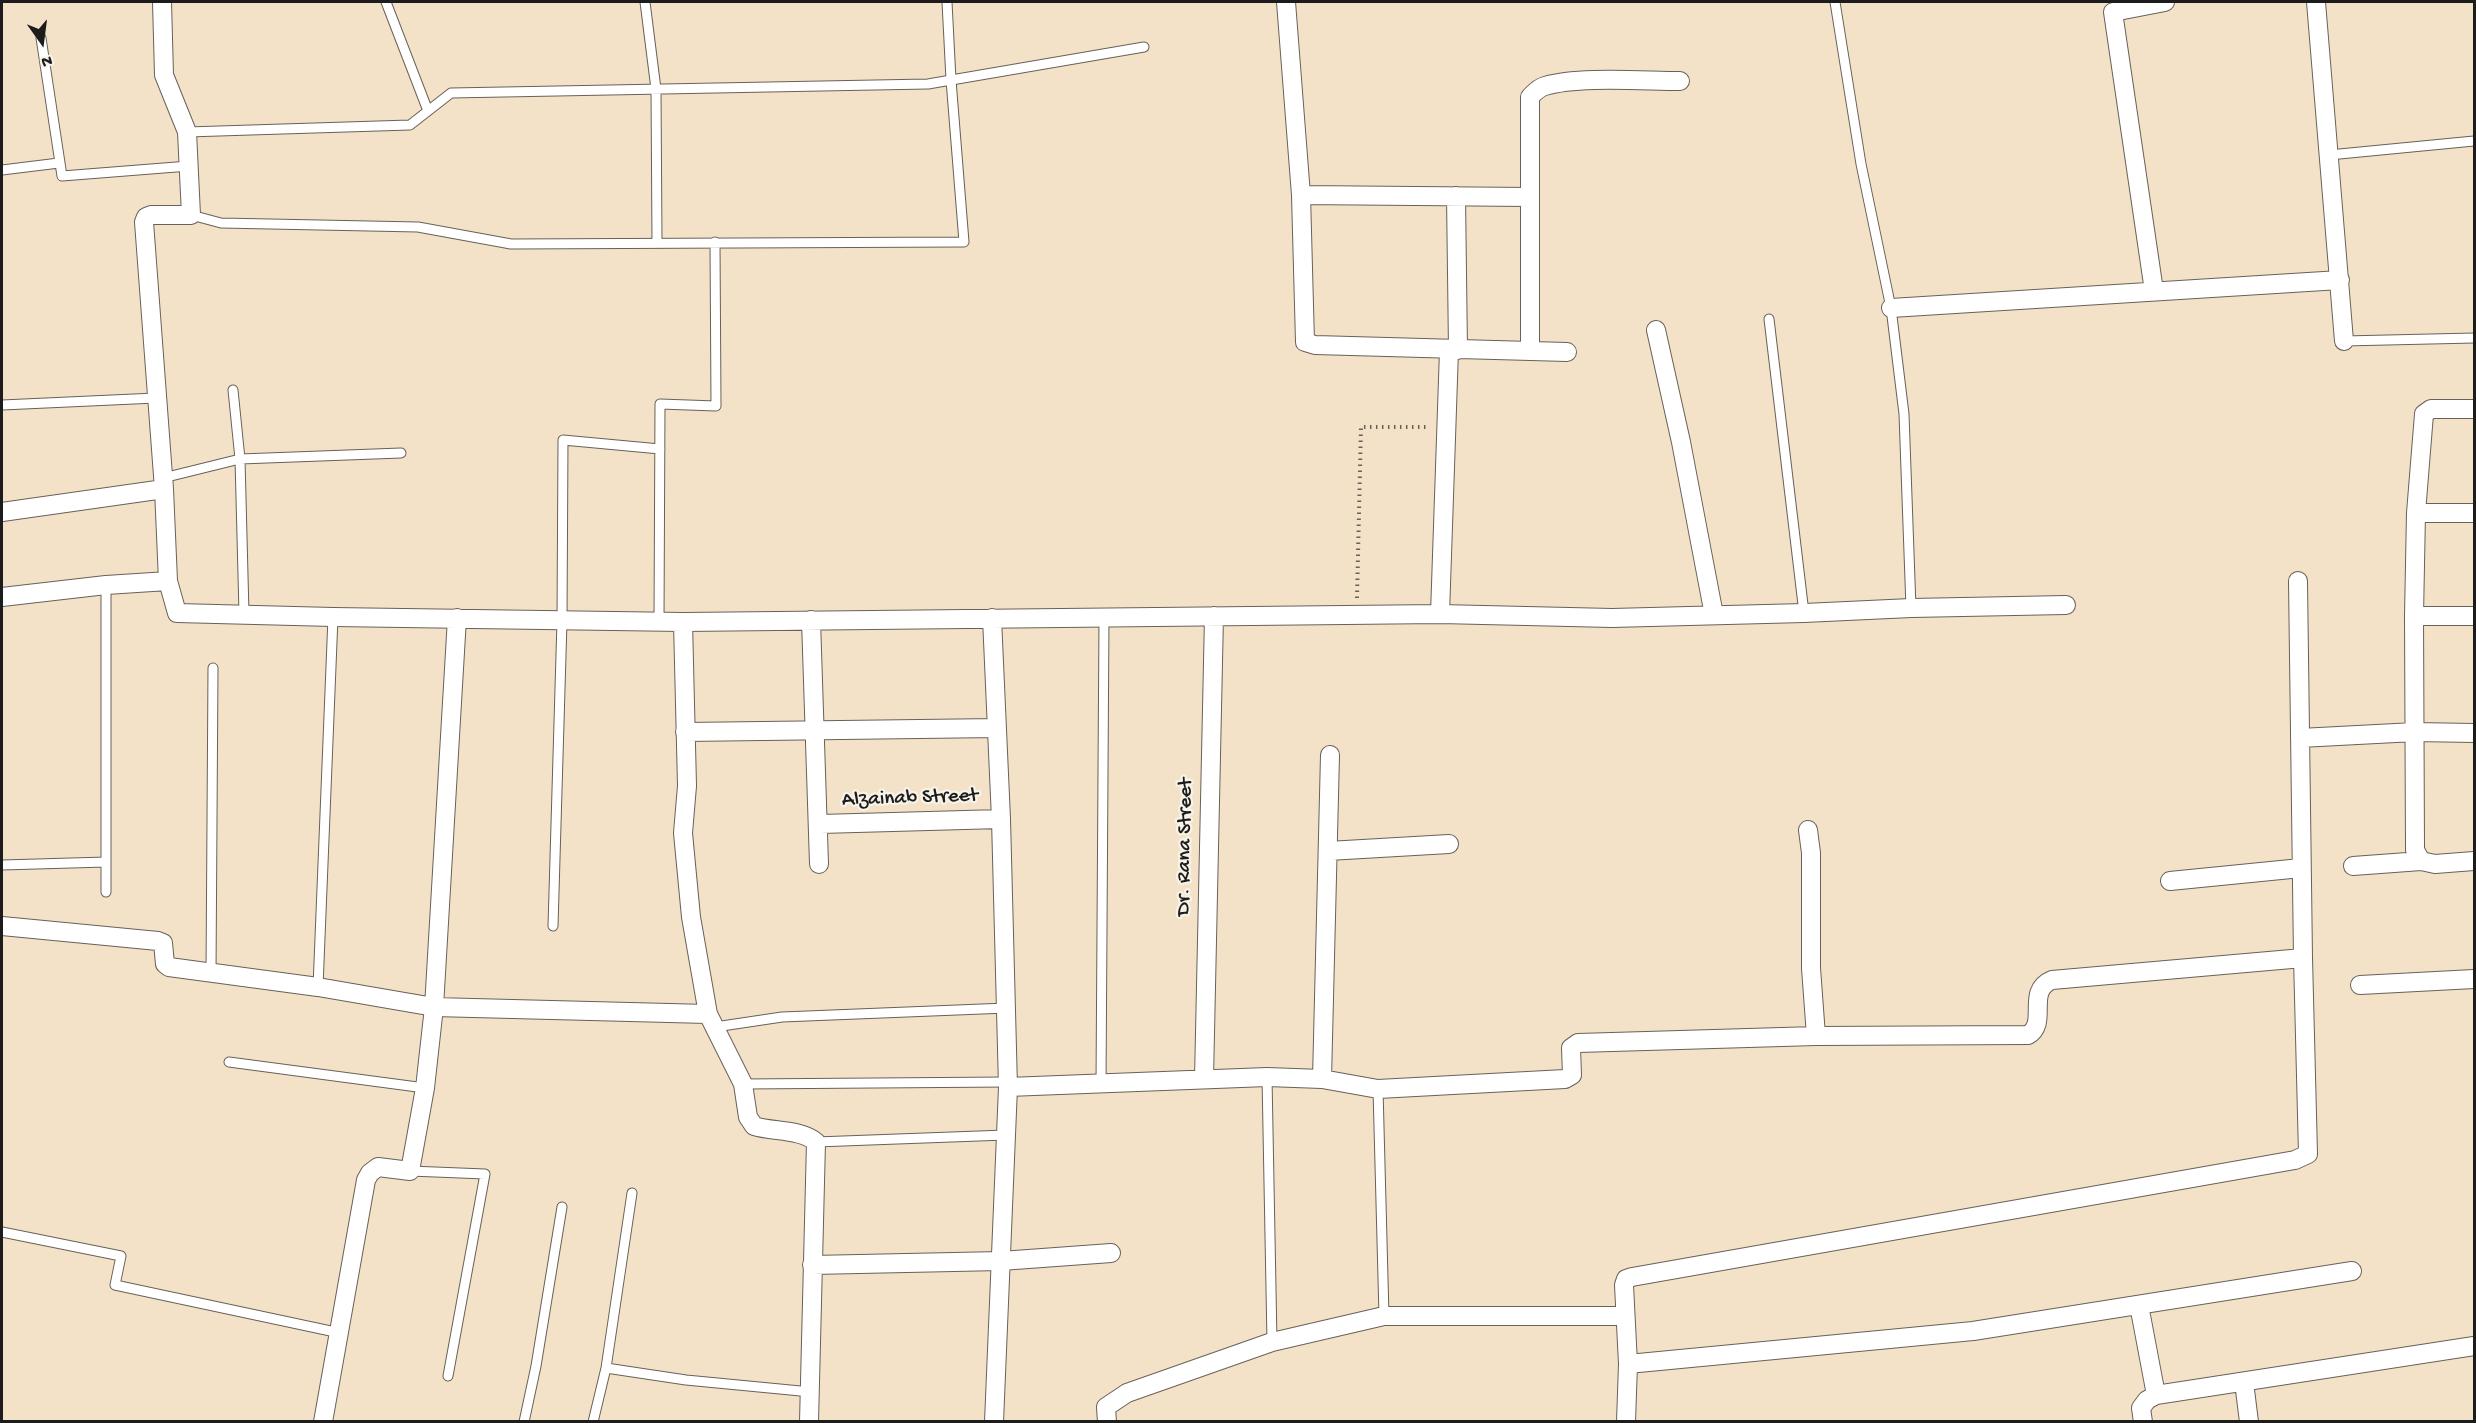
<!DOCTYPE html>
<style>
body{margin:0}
#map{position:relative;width:2476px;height:1423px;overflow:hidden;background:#f4e2c8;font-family:"Gochi Hand",sans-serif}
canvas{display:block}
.frame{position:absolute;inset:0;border:3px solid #1c1c1c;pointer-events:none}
.north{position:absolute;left:12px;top:12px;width:60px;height:60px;-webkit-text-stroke:4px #f7f3e8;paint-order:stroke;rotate:166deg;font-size:16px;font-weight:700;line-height:24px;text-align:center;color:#1c1c1c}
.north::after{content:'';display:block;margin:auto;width:21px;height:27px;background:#1c1c1c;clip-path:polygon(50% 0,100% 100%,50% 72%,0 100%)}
</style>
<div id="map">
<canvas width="2476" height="1423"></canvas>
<div class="frame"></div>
<div class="north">N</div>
</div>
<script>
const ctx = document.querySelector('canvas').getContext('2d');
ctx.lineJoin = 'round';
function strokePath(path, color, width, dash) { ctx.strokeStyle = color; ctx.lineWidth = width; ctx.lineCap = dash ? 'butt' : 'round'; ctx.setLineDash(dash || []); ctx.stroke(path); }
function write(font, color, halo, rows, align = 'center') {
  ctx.font = font + ' "Gochi Hand",sans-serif'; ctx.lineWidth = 4.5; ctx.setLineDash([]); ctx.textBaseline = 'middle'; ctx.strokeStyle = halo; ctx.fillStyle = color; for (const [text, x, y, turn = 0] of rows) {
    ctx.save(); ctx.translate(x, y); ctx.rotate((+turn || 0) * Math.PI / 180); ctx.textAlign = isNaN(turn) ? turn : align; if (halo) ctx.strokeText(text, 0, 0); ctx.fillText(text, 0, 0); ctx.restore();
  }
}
const service = new Path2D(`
 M386,2l42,109
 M645,2l11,87 1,154
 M1835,2l26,162 30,144 13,106 7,194
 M41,38l21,138 127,-10
 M187,132l223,-7 41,-32 477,-9 216,-37
 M2329,155l145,-14
 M2,170l57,-7
 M191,215l30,8 197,4 93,17 453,-2 -13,-162 -4,-78
 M1769,319l35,294
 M2344,341l130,-3
 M233,390l7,69 4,155
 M2,405l154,-7
 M163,478l77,-19 161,-6
 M106,585v307
 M659,621l1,-217 56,2 -1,-164
 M2,865l104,-3
 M553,926l9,-305 1,-181 97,9
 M211,973l2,-305
 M318,987l15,-370
 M715,1027l67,-10 225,-9
 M229,1062l196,26
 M1267,1077l5,265
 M743,1084l264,-2
 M1101,1085l3,-468
 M1378,1089l6,227
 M816,1142l190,-7
 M410,1171l75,3 -37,202
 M2,1232l119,24 -6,29 225,48
 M606,1368l80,12 125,12
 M524,1422l12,-56 26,-159
 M593,1422l13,-54 26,-175`);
const minor = new Path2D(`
 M162,2l2,73 23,57 4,83h-40l-5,2 -2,5 20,267 4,92 9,32 156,4 350,5 757,-8 172,4 192,-5 107,-5 155,-3
 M1286,2l15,193 4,147 10,3 252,7
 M2316,2l28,339
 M1301,195l229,2
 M1456,196l2,154
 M2154,291l-41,-279 52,-10
 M1891,308l449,-28
 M1656,330l25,112 33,173
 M1530,351v-254c5,-5 8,-9 15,-11 33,-10 98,-5 135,-5
 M2474,409h-43l-7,5 -8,99 -2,103 1,234 6,11 14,3 39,-3
 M2,512l162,-23
 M2416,513h58
 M2,597l104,-12 62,-4
 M1440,614l9,-264
 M2414,616h60
 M992,618l9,201 7,268 -14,335
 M811,620l8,244
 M683,622l4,164 -4,47 8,84 17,97 35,70 5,33 6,9c19,6 47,3 62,16l-7,280
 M685,732l312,-4
 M2300,738l115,-6 59,1
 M820,824l181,-5
 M1808,830l3,23v115l5,68
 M1328,851l121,-7
 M2353,866l68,-5
 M2170,881l131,-13
 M2,926l156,15 5,2 2,21 4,3 149,20 116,20 274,7
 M2360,985l114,-6
 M1204,1079l10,-463
 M1322,1079l8,-324
 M1008,1087l259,-10 55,2 56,10 187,-10 7,-4 -1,-27 7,-5 238,-7 212,-1c21,-12 -3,-44 24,-55l251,-22
 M812,1265l189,-4 110,-8
 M2139,1305l17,90
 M1628,1364l345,-33 379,-60
 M2244,1382l5,40
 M323,1422l43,-242 4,-7 8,-6 32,4 15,-83 9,-81 23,-389
 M1107,1422l-1,-15 21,-14 145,-51 112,-26h241
 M1626,1422l2,-58 -4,-79 2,-6 6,-2 663,-117 13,-6 -5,-196 -5,-377
 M2143,1422l-2,-14 6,-8 9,-5 318,-49`);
strokePath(service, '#686158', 11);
strokePath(minor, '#686158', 20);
strokePath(new Path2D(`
 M1357,598l4,-171h67`), '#686158', 4, [1.5, 4.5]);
strokePath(service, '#fff', 9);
strokePath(minor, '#fff', 18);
write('21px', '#1c1c1c', '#f7f3e8', [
 ["Alzainab Street",910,799,-2],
 ["Dr. Rana Street",1186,847,-89]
]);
</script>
